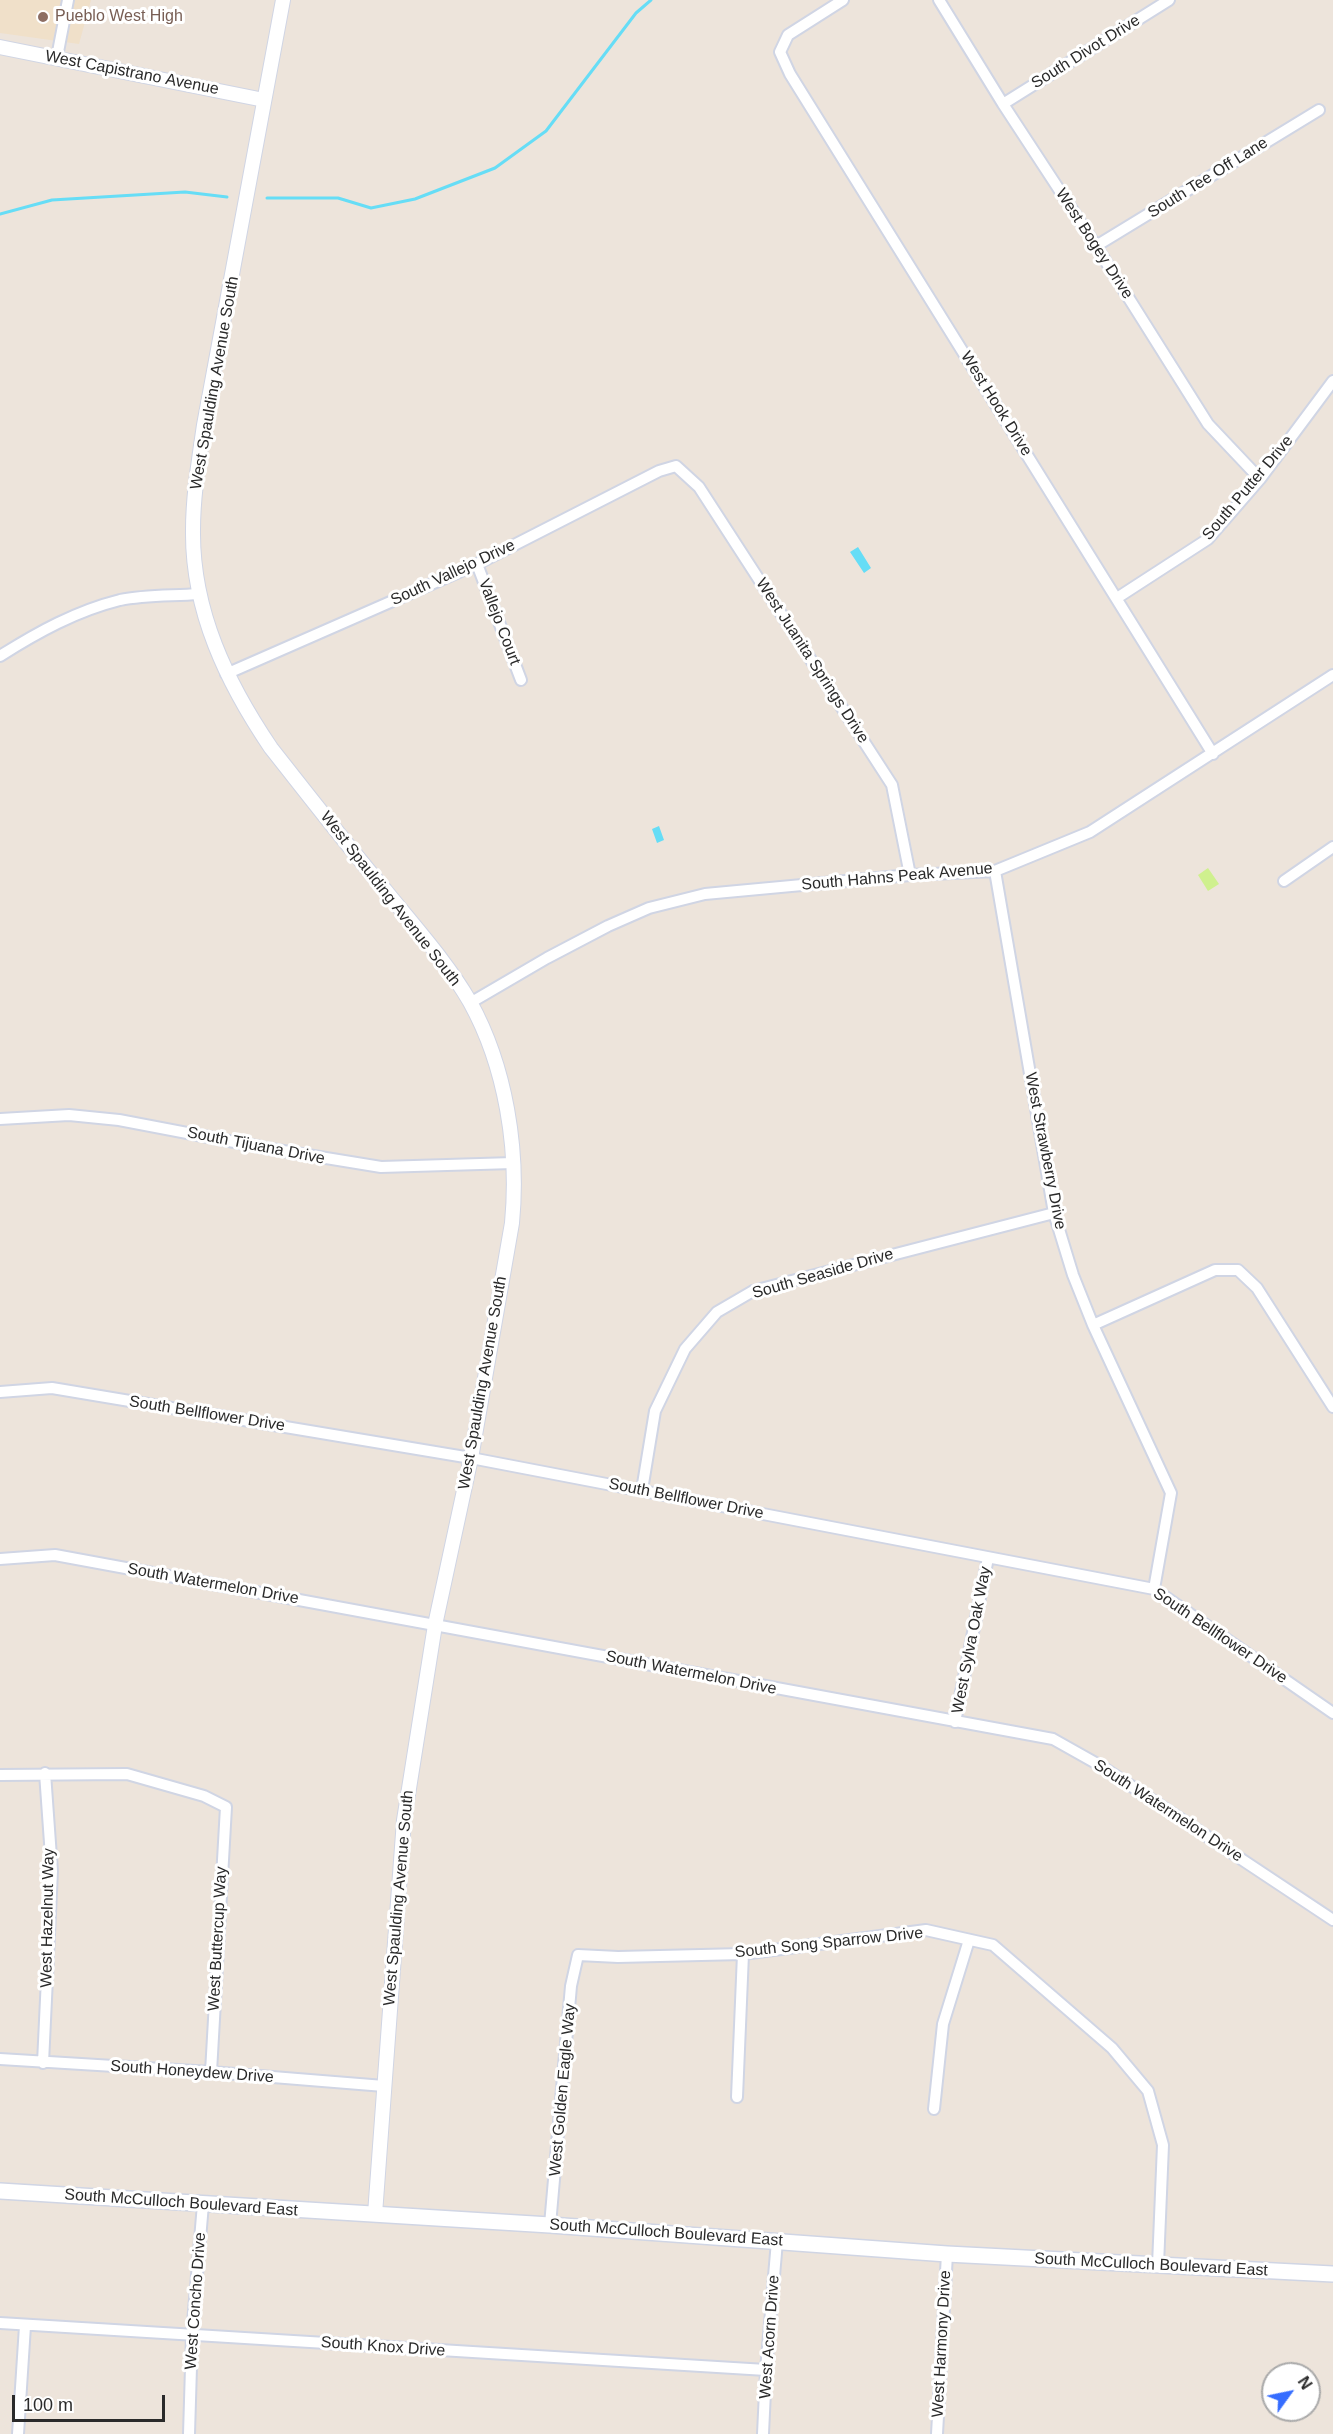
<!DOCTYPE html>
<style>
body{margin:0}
#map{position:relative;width:1333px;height:2434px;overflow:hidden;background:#ede4db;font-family:Arial,sans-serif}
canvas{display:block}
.north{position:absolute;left:1261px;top:2362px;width:60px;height:60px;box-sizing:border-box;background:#fff;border:2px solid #aaa;border-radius:50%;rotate:57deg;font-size:16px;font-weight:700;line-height:24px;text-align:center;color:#2a2a2a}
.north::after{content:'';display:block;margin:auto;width:21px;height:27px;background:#366dff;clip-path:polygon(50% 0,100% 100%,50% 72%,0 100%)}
.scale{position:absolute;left:12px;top:2395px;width:153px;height:27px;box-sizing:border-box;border:3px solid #2a2a2a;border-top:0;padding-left:8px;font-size:18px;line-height:21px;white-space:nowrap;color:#2a2a2a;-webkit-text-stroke:4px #fff;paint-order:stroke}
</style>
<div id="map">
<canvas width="1333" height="2434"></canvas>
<div class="north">N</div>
<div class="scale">100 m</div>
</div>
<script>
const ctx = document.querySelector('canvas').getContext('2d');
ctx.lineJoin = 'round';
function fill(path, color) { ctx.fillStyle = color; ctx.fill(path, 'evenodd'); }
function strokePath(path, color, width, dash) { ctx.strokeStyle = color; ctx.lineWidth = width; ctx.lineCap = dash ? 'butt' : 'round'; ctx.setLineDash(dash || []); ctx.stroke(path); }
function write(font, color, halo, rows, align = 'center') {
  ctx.font = font + ' Arial,sans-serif'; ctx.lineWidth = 6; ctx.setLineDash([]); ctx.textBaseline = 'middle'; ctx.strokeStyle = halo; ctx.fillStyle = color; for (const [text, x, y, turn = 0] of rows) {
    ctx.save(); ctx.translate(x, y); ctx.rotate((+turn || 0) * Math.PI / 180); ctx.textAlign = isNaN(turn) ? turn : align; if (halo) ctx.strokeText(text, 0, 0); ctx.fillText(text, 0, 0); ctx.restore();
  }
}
fill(new Path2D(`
 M0,0h91l-12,44 -79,-11z`), '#f0e0c9');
fill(new Path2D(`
 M1208,868l11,16 -11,7 -10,-16z`), '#cff08e');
fill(new Path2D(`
 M858,547l13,21 -7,5 -14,-21z
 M659,826l5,14 -7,3 -5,-14z`), '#66ddf6');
strokePath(new Path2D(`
 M267,198h71l33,10 44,-9 80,-31 51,-37 90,-118 15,-13
 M0,214l52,-14 133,-8 42,5`), '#66ddf6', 3);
const minor = new Path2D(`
 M843,0l-55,35 -8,17 10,22 423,680
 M939,0l64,104 93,142 112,178 52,55
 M57,57l11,-57
 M1003,104l166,-104
 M1096,246l223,-136
 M477,564l44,116
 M1117,598l91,-59 52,-60 73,-98
 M0,656c38,-24 76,-45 120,-56 25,-5 53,-4 78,-6
 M226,674l251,-110 182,-93 17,-5 23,21 193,298 18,90
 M995,871l59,342 19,62 20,50 78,168 -17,96
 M1284,881l49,-34
 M470,1003l77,-45 61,-32 41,-18 56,-14 205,-19 85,-4 95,-39 243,-157
 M0,1119l69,-4 50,5 152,29 110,18 132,-4
 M1093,1325l122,-55h23l19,18 76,119
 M0,1392l52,-4 419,70 683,131 179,124
 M642,1490l13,-79 30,-62 32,-37 36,-21 301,-78
 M0,1559l55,-4 998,184 48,27 232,154
 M955,1722l33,-164
 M0,1775l127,-1 77,22 22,11 -15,265
 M0,2059l211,13 173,14
 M43,2063l9,-192 -7,-98
 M737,2097l6,-143
 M934,2109l9,-85 26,-84
 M550,2225l21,-239 7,-31 40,2 125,-3 183,-24 67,15 119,103 36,43 15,54 -5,120
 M0,2323l766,47
 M18,2434l7,-108
 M189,2434l3,-100 11,-130
 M763,2434l3,-64 11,-129
 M937,2434l10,-180`);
const tertiary = new Path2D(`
 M283,0l-79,425c-5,35 -11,70 -11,105 -1,81 34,153 78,218 38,48 75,96 114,142 29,36 62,72 85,112 36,65 49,148 42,221l-41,235 -36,167 -31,195 -29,394
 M0,47l264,53`);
const secondary = new Path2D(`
 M0,2191l550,34 397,29 386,20`);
strokePath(minor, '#d0d5e4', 14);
strokePath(tertiary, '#d0d5e4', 16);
strokePath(secondary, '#d0d5e4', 18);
strokePath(minor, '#fff', 10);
strokePath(tertiary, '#fff', 14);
strokePath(secondary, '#fff', 15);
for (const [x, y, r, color] of [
 [43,17,6,"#8d6e63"]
]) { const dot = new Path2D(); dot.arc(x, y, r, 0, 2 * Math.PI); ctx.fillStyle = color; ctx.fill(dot); strokePath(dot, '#fff', 2); }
write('16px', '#785e54', '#fff', [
 ["Pueblo West High",55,17]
], 'left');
write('16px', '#2a2a2a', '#fff', [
 ["South Divot Drive",1086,52,-32],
 ["West Capistrano Avenue",132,73,11],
 ["South Tee Off Lane",1208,178,-32],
 ["West Bogey Drive",1094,244,57],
 ["West Spaulding Avenue South",215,383,-80],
 ["West Hook Drive",996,404,58],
 ["South Putter Drive",1248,488,-50],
 ["South Vallejo Drive",453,573,-25],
 ["Vallejo Court",499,622,69],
 ["West Juanita Springs Drive",812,661,57],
 ["South Hahns Peak Avenue",897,877,-5],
 ["West Spaulding Avenue South",390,899,52],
 ["South Tijuana Drive",256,1146,11],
 ["West Strawberry Drive",1045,1151,79],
 ["South Seaside Drive",823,1274,-16],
 ["West Spaulding Avenue South",483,1383,-80],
 ["South Bellflower Drive",207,1414,9],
 ["South Bellflower Drive",686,1499,11],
 ["South Watermelon Drive",213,1584,10],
 ["South Bellflower Drive",1220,1636,34],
 ["West Sylva Oak Way",972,1640,-79],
 ["South Watermelon Drive",691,1673,11],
 ["South Watermelon Drive",1168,1811,33],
 ["West Spaulding Avenue South",399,1898,-85],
 ["West Hazelnut Way",48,1918,-89],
 ["West Buttercup Way",218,1939,-87],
 ["South Song Sparrow Drive",829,1943,-6],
 ["South Honeydew Drive",192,2072,4],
 ["West Golden Eagle Way",563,2090,-85],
 ["South McCulloch Boulevard East",181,2203,4],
 ["South McCulloch Boulevard East",666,2233,4],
 ["South McCulloch Boulevard East",1151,2265,3],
 ["West Concho Drive",196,2301,-86],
 ["West Acorn Drive",770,2337,-86],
 ["West Harmony Drive",942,2344,-87],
 ["South Knox Drive",383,2347,4]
]);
</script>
